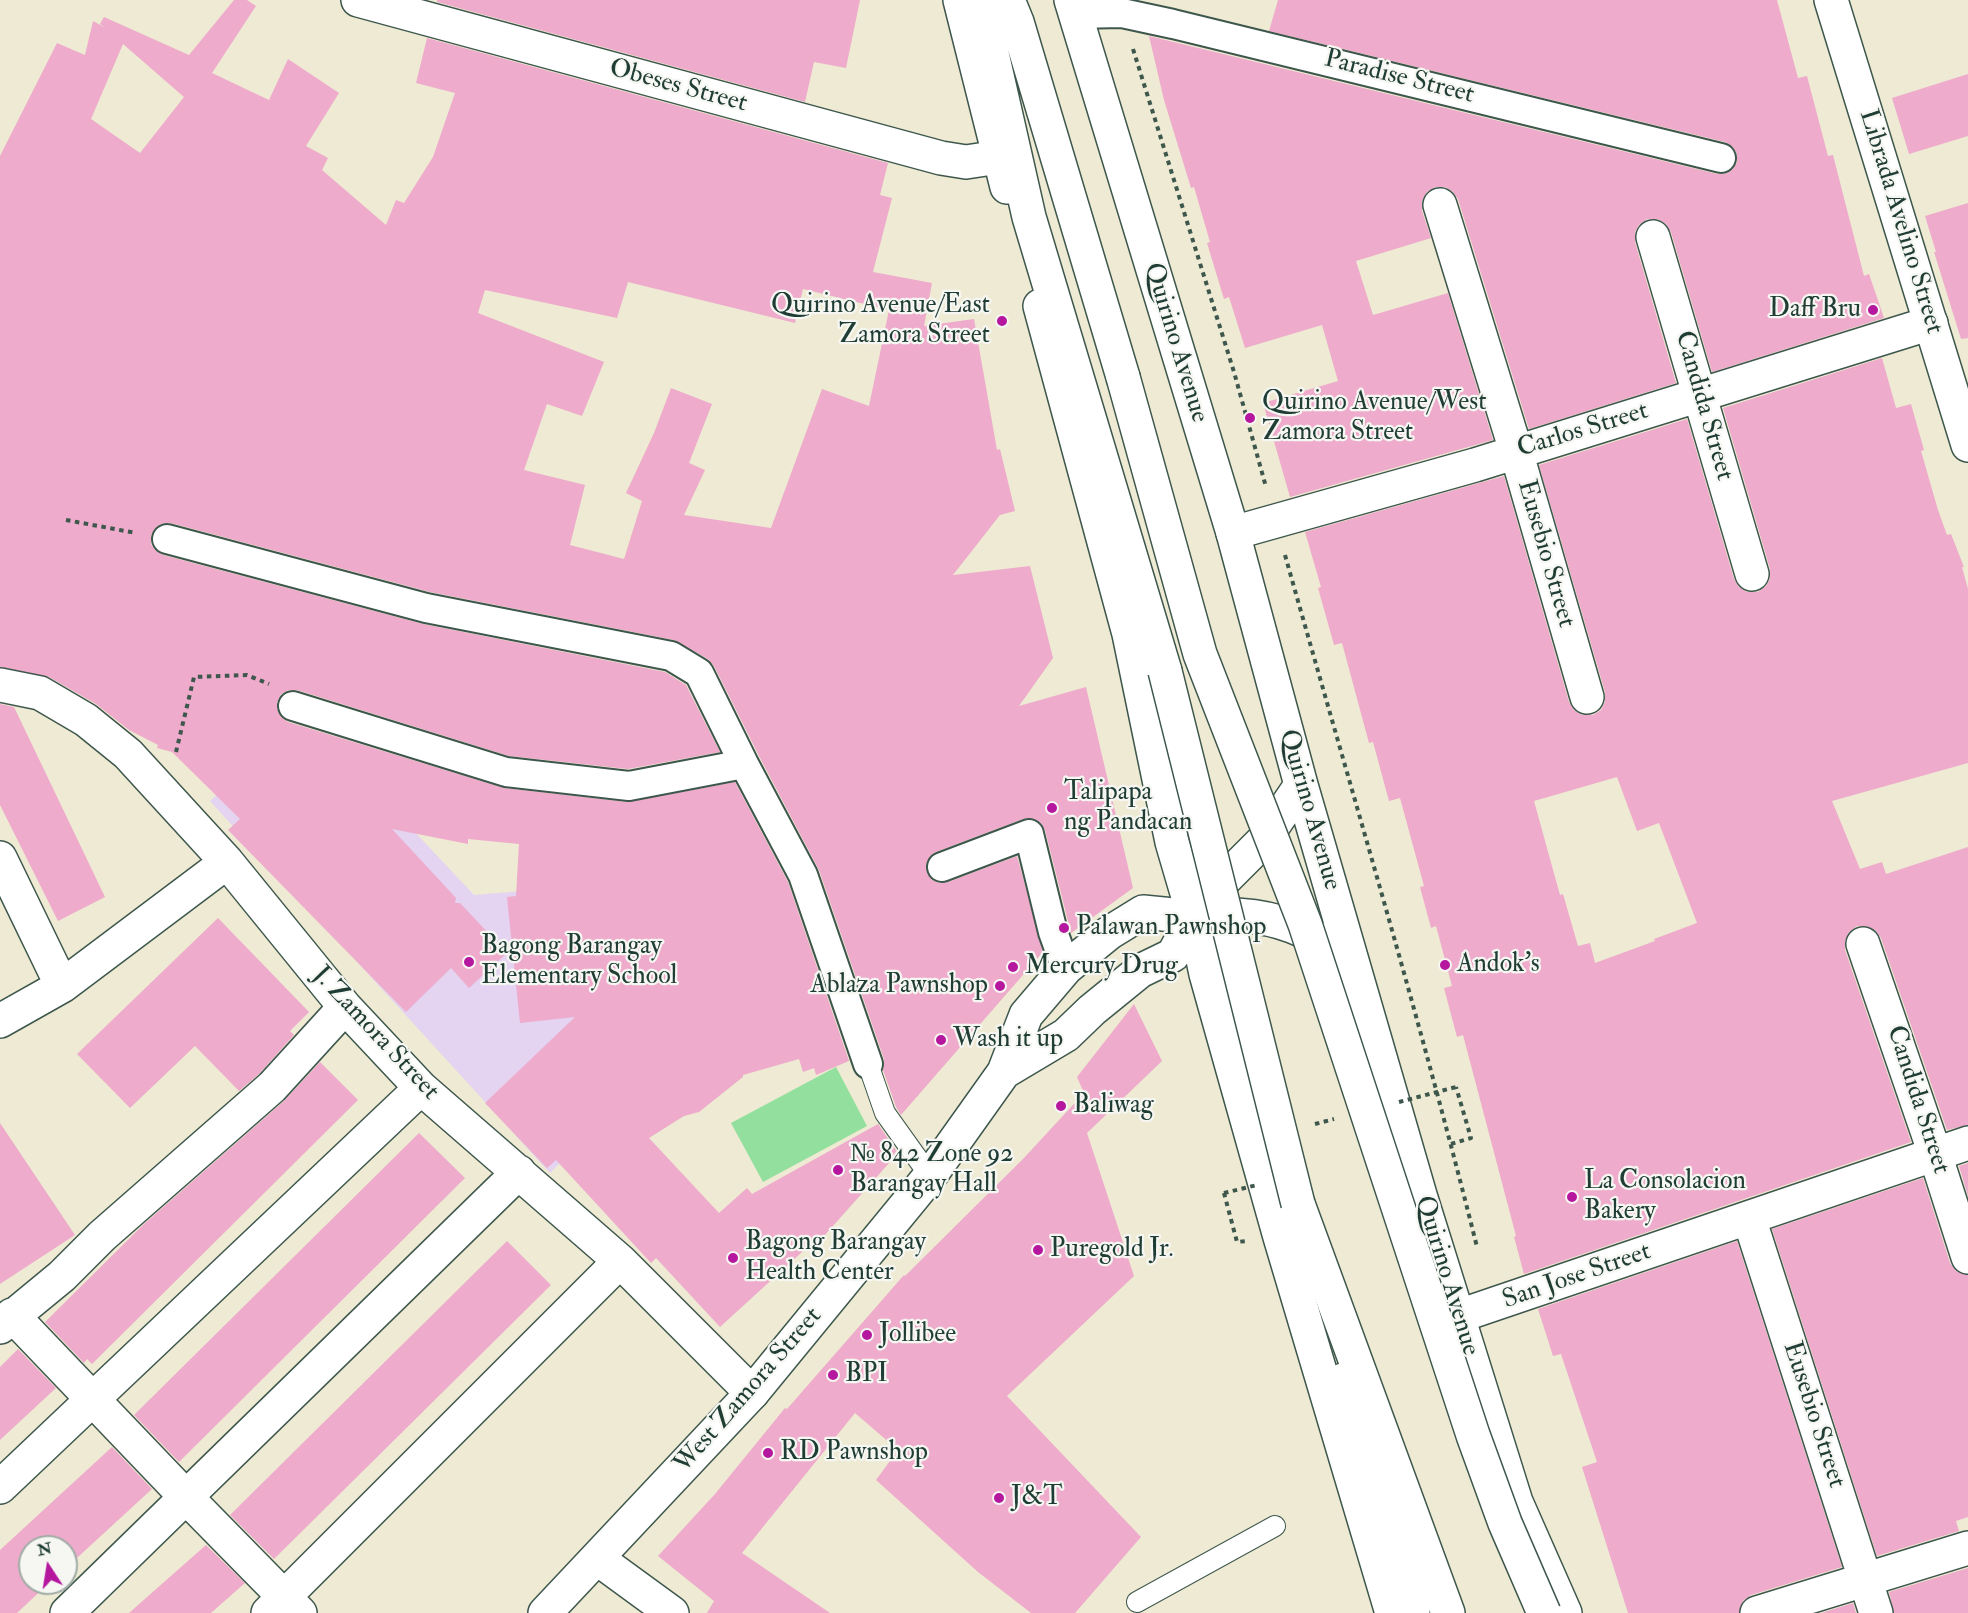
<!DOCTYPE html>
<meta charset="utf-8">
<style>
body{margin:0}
#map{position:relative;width:1968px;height:1613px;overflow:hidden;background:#eeead3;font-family:"IM FELL Double Pica",serif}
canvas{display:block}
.north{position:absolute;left:18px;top:1535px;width:60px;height:60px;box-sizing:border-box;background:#f6f6f2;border:2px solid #a0aca6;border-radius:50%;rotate:348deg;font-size:16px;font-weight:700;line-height:24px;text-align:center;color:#1f3d34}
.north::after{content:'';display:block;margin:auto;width:21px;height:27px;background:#b5179e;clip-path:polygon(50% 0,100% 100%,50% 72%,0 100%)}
</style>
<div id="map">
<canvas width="1968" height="1613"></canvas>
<div class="north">N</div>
</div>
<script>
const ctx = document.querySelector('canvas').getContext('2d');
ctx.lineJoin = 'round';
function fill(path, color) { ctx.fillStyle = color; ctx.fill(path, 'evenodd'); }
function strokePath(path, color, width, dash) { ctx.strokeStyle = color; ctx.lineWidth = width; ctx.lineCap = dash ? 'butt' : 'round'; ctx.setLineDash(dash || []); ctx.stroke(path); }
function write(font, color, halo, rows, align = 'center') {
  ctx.font = font + ' "IM FELL Double Pica",serif'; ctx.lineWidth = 4.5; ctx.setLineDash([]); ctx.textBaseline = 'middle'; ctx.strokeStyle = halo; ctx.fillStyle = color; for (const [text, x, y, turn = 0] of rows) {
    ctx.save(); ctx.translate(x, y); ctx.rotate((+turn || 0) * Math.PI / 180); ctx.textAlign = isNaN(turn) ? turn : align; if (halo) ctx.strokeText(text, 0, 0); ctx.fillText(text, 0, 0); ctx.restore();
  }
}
fill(new Path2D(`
 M261,754l150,74 63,67 99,-8 64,199 -87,87 -340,-372z`), '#e4d3f1');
fill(new Path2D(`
 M836,1067l31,59 -104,56 -32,-59z`), '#93e09e');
fill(new Path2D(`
 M234,0h13l9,6 -44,67 57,27 19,-41 51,34 -33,53 22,12 -6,12 64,55 10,-25 8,3 29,-46 22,-64 -39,-10 11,-45 461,125 -8,32 12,3 -19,74 59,11 -8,43 50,-7 23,131 3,-1 15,62 -15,4 -47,60 77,-9 23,92 -34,48 67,-19 47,201 -62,45 -26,-103 -5,-8 -8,-4 -9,1 -87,33 -6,4 -4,9 1,8 5,7 8,3 8,-1 69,-26 26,96 -142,163 -5,-8 -13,-37 1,-11 -65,-189 -60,-114 -45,-90 -6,-7 -34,-19 -244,-48 -259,-69h-8l-7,4 -5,8v9l4,6 8,5 260,69 242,48 21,13 34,67 -92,17 -119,-13 -212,-66h-8l-8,4 -4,8v7l4,8 7,5 216,66 123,14 108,-20 53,100 61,179 -33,14 -2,-7 -11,4 -4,-13 -56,16v2l-44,35 -15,4 -35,22 70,75 28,-25 5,6 126,-70 20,29 -82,92 -3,-3 -93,85 -64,-69 -5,5 -95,-103 -9,8 -62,-65 90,-86 -55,6 -13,-126 9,-1 3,-52 -51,-5v5l-76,-15 64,69 -1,5h5l47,50 -38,35 -18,-20 -45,44 -178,-182 12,-11 -68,-67 -15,-4 1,-3 -29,-15 -33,-26 -47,-27 -49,-10v-511l57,-113 28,12 8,-34 13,7 -6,-4 4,-7 85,38zM123,44l61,53 -44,56 -49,-34zM628,282l167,41 8,-34 86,21 -20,96 -47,-17 -51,139 -87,-13 21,-45 -16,-7 23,-59 -41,-16 -17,45 -28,60 16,8 -18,58 -54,-14 15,-60 -61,-15 23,-66 35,12 22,-54 -126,-49 7,-23 132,28z
 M437,0h423l-14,68 -32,-6 -9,40 -368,-100z
 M1278,0h499l21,78 9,-2 21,80 5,-1 31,121 5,-2 15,44 -172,54 -41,-140 -5,-8 -8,-5h-11l-8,6 -4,7v10l41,141 -147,46 -71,-230 -6,-8 -7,-4h-10l-8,5 -5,9v10l9,27 -75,23 17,54 75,-22 45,147 -203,57 -27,-94 75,-22 -16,-56 -77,23 -16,-51 -5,2 -17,-56 3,-1 -16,-55 -3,1 -27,-88 -15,-64 568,138h8l7,-4 5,-8v-8l-4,-7 -8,-5 -456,-111z
 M1968,74v62l-59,18 -17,-56z
 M1968,203v135l-7,1 -27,-87h2l-11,-36z
 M1882,358l14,50 15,-4 13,46 -3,1 17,59 9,25 4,-1 13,33h-2l6,22v174l-136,38 28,68 22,-7 4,12 82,-27v278l-21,5 -66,-192 -6,-8 -9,-4h-9l-8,6 -4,9v9l66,192 -387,132 -10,-37 2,-1 -53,-201 -6,2 -13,-49 8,-2 -16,-60 -5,2 -11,-41 4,-1 -24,-88 -11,3 -16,-59 -4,1 -27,-100 -8,2 -16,-57 3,-1 -16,-55 199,-56 65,226 5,8 8,5h11l8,-5 4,-8v-10l-66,-227 148,-46 47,160 5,8 8,5h11l8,-6 4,-7v-10l-47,-161zM1617,777l20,54 22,-8 38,100 -43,16 1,2 -60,22 -5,-20 -12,3 -15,-52 -3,1 -26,-94z
 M0,704l14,3 91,190 -47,24 -58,-116z
 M218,918l91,94 -19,19 4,4 -35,39 -20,17 -44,-45 -65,62 -53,-54z
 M1134,1004l28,57 -75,72 47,143 -127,120 134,141 -66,76h-44l-53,-41 -102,-92 22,-30 -43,-37 -113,140 88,60h-123l7,-12 -56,-45 57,-62 70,-86 2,1 117,-134 1,1 118,-117 61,-66 -7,-16z
 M320,1062l38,38 -266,264 -5,-5 -3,4 -39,-41 99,-98 140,-123z
 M0,1123l75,112 -75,49z
 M419,1133l46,45 -286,284 -45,-47z
 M1968,1163v33l-9,-30z
 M1923,1178l27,85 6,8 12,4v242l-12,4 3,10 -82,25 -105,-327z
 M507,1241l44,44 -277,274 -44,-44z
 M1737,1241l105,326 -91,28 -8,6 -4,12h-111l-46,-146 15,-5 -36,-108 -8,2 -15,-47z
 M18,1349l38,39 -56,52v-73z
 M112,1447l40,42 -86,79v-21h-36v36h19l-32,30h-17v-63z
 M206,1545l39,38 -34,30h-82z
 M1968,1568v45h-74l-5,-21z
 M1853,1603l3,10h-35z`), '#eeabcb');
const service = new Path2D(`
 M868,1064l17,49 45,63
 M1137,1602l138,-76`);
const pedestrian = new Path2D(`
 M1075,14l47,-1 51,11 548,134
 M167,539l259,69 245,48 28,17 45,91 59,111 65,189
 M293,706l213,66 123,14 115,-22
 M942,867l87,-33 24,98 13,36`);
const minor = new Path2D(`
 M358,0l583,158 25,4 33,-5
 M1440,205l76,246 71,246
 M1653,237l99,337
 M1233,533l242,-68 456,-142
 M0,685l40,8 46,27 42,34 99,108 118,145 76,81 199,173 132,132
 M0,858l62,128
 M1863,944l72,210 33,103
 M0,1021l62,-35 165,-124
 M1749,1218l127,395
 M12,1315l174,182 114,116
 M1459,1316l509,-173
 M0,1327l62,-51 40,-40 170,-149 73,-80
 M0,1487l421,-399
 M598,1559l74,54
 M67,1613l452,-441
 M268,1613l352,-352
 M1757,1613l211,-65`);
const tertiary = new Path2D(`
 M1831,0l137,445
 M545,1613l207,-220 178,-217 74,-104 22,-57 40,-47 43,-35 34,-21 51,5 -21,38 -33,16 -48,39 -26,25 -62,37`);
const primary = new Path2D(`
 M960,0l47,187
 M1071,0l162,533 68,252 119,410 96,307 49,111
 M1040,306l89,328 43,208 22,75 12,57 74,263 112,376
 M1203,906l19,-24 41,-41 38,-56
 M1199,916c44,-4 91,2 128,29`);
const motorway = new Path2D(`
 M982,0l4,27 43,190 136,454
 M1008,0l9,22 106,355
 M1298,1204l150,409
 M1343,1380l31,120 39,113`);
strokePath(service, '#3e574c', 22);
strokePath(pedestrian, '#3e574c', 32);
strokePath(minor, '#3e574c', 36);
strokePath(tertiary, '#3e574c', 36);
strokePath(primary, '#3e574c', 36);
strokePath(motorway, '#3e574c', 36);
strokePath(new Path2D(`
 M1133,49l101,323 32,115
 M66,520l70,13
 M1285,555c65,231 134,460 192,692
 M176,752l18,-75 53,-2 22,9
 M1451,1144l20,-6 -15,-51
 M1224,1193l13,49 9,-1`), '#3e574c', 4, [4.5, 4.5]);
strokePath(service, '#fff', 20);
strokePath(pedestrian, '#fff', 28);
strokePath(minor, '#fff', 33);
strokePath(tertiary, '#fff', 33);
strokePath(primary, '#fff', 33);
strokePath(motorway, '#fff', 33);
const motorwayBridge = new Path2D(`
 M1123,377l77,277 105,270 168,511 32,88 39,90
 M1165,671l133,533`);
strokePath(motorwayBridge, '#3e574c', 36, []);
strokePath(new Path2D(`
 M1399,1102l57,-15
 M1315,1124l19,-5
 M1224,1193l33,-8`), '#3e574c', 4, [4.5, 4.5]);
strokePath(motorwayBridge, '#fff', 33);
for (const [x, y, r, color] of [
 [1873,310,6,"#b5179e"],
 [1002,321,6,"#b5179e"],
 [1250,418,6,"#b5179e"],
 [1052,808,6,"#b5179e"],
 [1064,928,6,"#b5179e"],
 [469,962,6,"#b5179e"],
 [1445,965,6,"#b5179e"],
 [1013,967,6,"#b5179e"],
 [1000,986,6,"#b5179e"],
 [941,1040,6,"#b5179e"],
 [1061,1106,6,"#b5179e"],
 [838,1170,6,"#b5179e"],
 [1572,1197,6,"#b5179e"],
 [1038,1250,6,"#b5179e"],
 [733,1258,6,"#b5179e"],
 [867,1335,6,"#b5179e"],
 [833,1375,6,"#b5179e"],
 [768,1453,6,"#b5179e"],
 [999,1498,6,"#b5179e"]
]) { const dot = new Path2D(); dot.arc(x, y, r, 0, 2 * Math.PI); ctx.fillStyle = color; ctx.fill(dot); strokePath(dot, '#f6f6f2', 2); }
write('26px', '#1f3d34', '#f6f6f2', [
 ["Paradise Street",1399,78,14],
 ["Obeses Street",678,87,15],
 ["Librada Avelino Street",1900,222,73],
 ["Quirino Avenue",1175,343,73],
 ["Candida Street",1703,406,74],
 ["Carlos Street",1583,431,-17],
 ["Eusebio Street",1545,554,74],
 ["Quirino Avenue",1309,810,74],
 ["J. Zamora Street",375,1034,47],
 ["Candida Street",1917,1100,72],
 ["Quirino Avenue",1446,1276,73],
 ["San Jose Street",1577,1277,-19],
 ["West Zamora Street",749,1391,-49],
 ["Eusebio Street",1813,1415,72]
]);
write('26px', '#1f3d34', '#f6f6f2', [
 ["Quirino Avenue/East",990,306,"right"],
 ["Zamora Street",990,336,"right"],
 ["Daff Bru",1861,310,"right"],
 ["Quirino Avenue/West",1262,403],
 ["Zamora Street",1262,433],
 ["Talipapa",1064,793],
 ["ng Pandacan",1064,823],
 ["Palawan Pawnshop",1076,928],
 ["Bagong Barangay",481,947],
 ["Elementary School",481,977],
 ["Andok's",1457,965],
 ["Mercury Drug",1025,967],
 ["Ablaza Pawnshop",988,986,"right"],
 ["Wash it up",953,1040],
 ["Baliwag",1073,1106],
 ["№ 842 Zone 92",850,1155],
 ["Barangay Hall",850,1185],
 ["La Consolacion",1584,1182],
 ["Bakery",1584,1212],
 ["Bagong Barangay",745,1243],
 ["Health Center",745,1273],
 ["Puregold Jr.",1050,1250],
 ["Jollibee",879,1335],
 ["BPI",845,1375],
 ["RD Pawnshop",780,1453],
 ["J&T",1011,1498]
], 'left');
</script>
